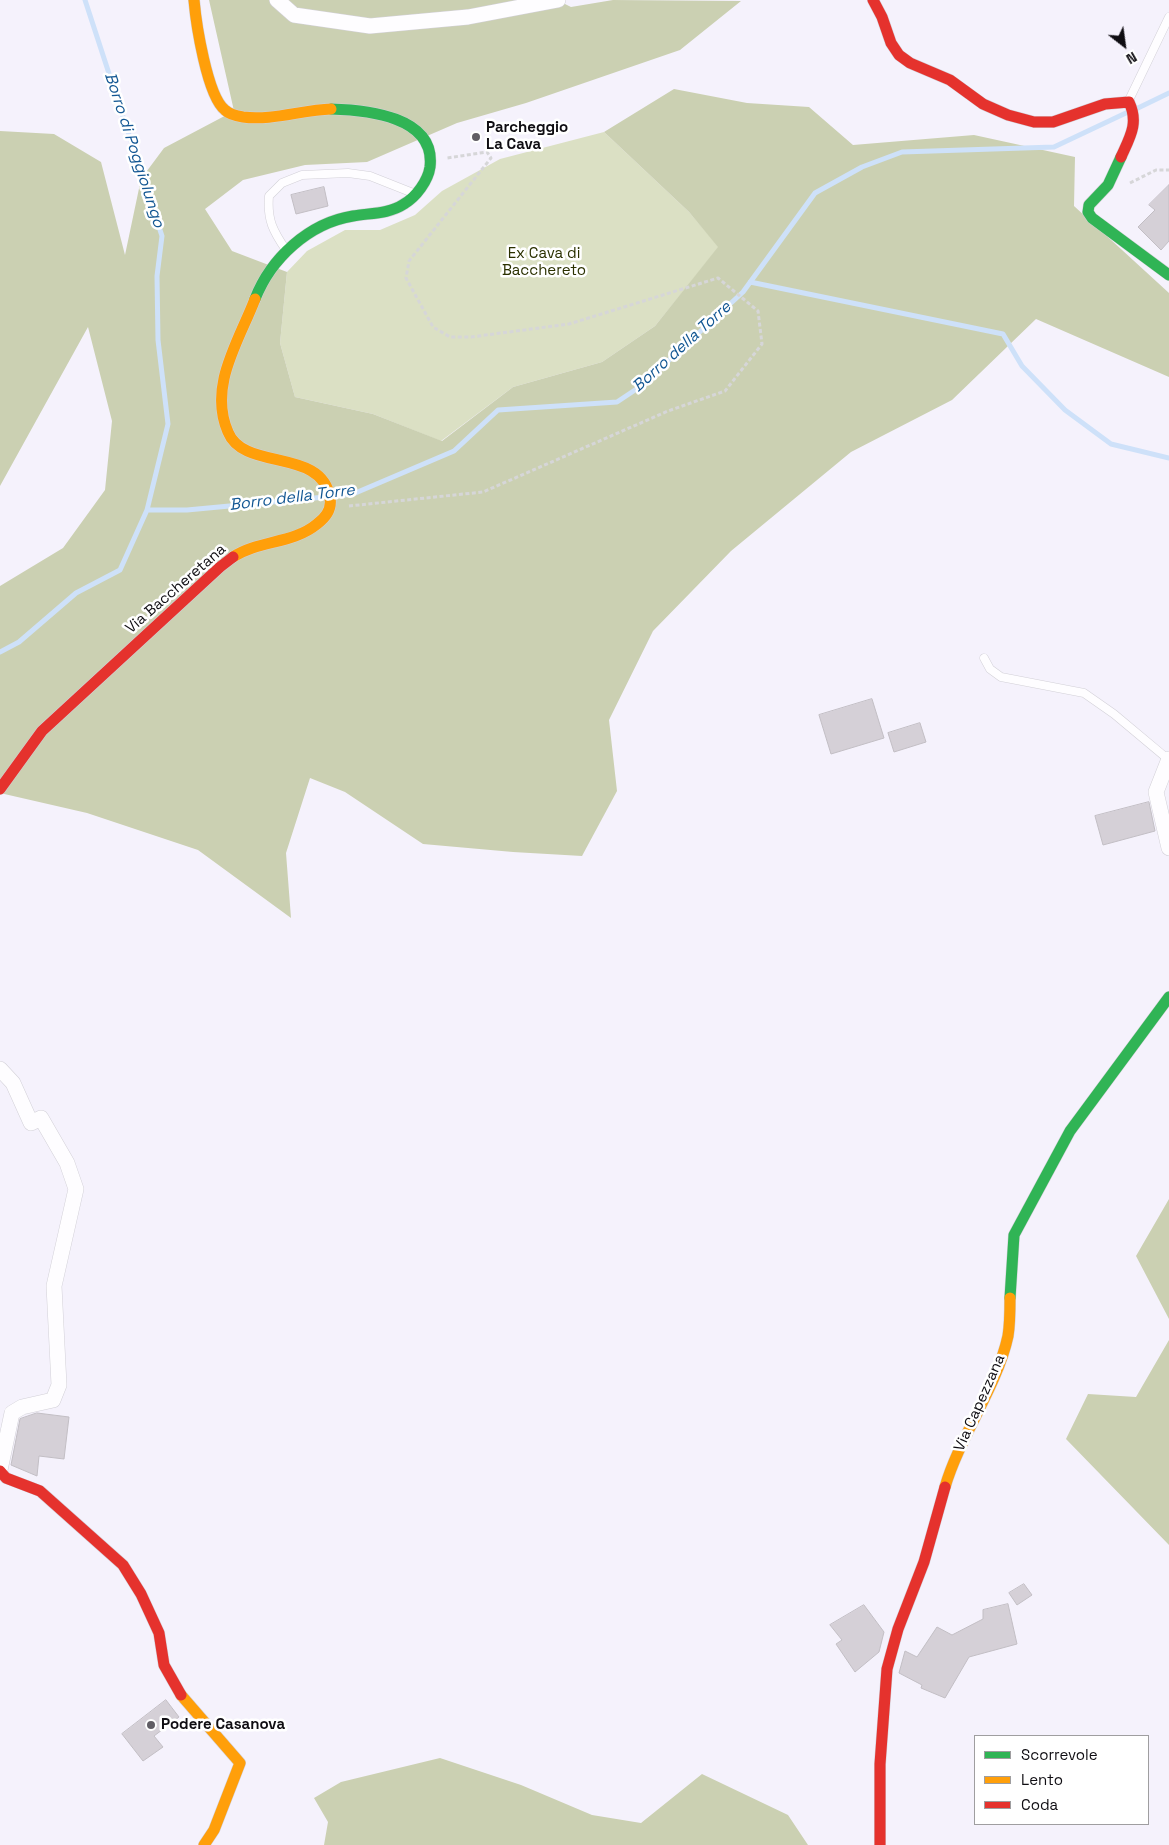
<!DOCTYPE html>
<style>
body{margin:0}
#map{position:relative;width:1169px;height:1845px;overflow:hidden;background:#f5f2fc;font-family:"Space Grotesk",sans-serif}
canvas{display:block}
.legend{position:absolute;left:974px;top:1735px;width:175px;height:90px;box-sizing:border-box;background:#fff;border:1px solid #9f9ea0;margin:0;padding:6px 9px;list-style:none;font-size:15px;color:#0f0d12}
.legend li{display:flex;align-items:center;gap:10px;height:25px}
.legend b{width:25px;border:1px solid #9f9ea0}
.north{position:absolute;left:1099px;top:20px;width:50px;height:50px;-webkit-text-stroke:4px #fff;paint-order:stroke;rotate:150deg;font-size:14px;font-weight:700;line-height:20px;text-align:center;color:#0f0d12}
.north::after{content:'';display:block;margin:auto;width:18px;height:22px;background:#0f0d12;clip-path:polygon(50% 0,100% 100%,50% 72%,0 100%)}
</style>
<div id="map">
<canvas width="1169" height="1845"></canvas>
<ul class="legend">
<li><b style="height:6px;background:#30b455"></b>Scorrevole</li>
<li><b style="height:6px;background:#ff9f0a"></b>Lento</li>
<li><b style="height:6px;background:#e5322d"></b>Coda</li>
</ul>
<div class="north">N</div>
</div>
<script>
const ctx = document.querySelector('canvas').getContext('2d');
ctx.lineJoin = 'round';
function fill(path, color) { ctx.fillStyle = color; ctx.fill(path, 'evenodd'); }
function strokePath(path, color, width, dash) { ctx.strokeStyle = color; ctx.lineWidth = width; ctx.lineCap = dash ? 'butt' : 'round'; ctx.setLineDash(dash || []); ctx.stroke(path); }
function write(font, color, halo, rows, align = 'center') {
  ctx.font = font + ' "Space Grotesk",sans-serif'; ctx.lineWidth = 5; ctx.setLineDash([]); ctx.textBaseline = 'middle'; ctx.strokeStyle = halo; ctx.fillStyle = color; for (const [text, x, y, turn = 0] of rows) {
    ctx.save(); ctx.translate(x, y); ctx.rotate((+turn || 0) * Math.PI / 180); ctx.textAlign = isNaN(turn) ? turn : align; if (halo) ctx.strokeText(text, 0, 0); ctx.fillText(text, 0, 0); ctx.restore();
  }
}
fill(new Path2D(`
 M604,132l85,80 30,35 -64,79 -53,36 -89,25 -72,54 -68,-27 -78,-17 -15,-54 7,-71 20,-21 38,-21h35l35,-15 27,-24 58,-32z`), '#dbe0c4');
fill(new Path2D(`
 M209,0h348l14,7 42,-7 128,1 -61,49 -154,53 -69,20 -90,39 -62,3 -62,15 -38,29 27,42 55,21 -7,71 15,54 78,17 69,27 71,-54 89,-25 53,-36 63,-79 -29,-35 -85,-80 70,-43 73,14 62,4 44,38 121,-10 101,22 -1,49 95,87v84l-133,-58 -84,81 -101,52 -120,99 -78,80 -44,89 8,71 -35,65 -69,-4 -90,-8 -78,-52 -35,-14 -24,75 5,65 -93,-68 -111,-37 -87,-20v-207l63,-38 42,-58 7,-69 -24,-94 -88,159v-355l54,3 47,28 24,93 16,-76 23,-31 70,-37z
 M1169,1199v120l-33,-63z
 M1169,1340v205l-103,-106 22,-45 48,3z
 M440,1758l81,27 71,30 49,8 61,-49 86,41 20,30h-484l4,-23 -14,-24 27,-16z`), '#cbd0b2');
strokePath(new Path2D(`
 M1138,108l31,-15
 M750,282l253,52 19,32 43,44 46,34 58,14
 M336,496l17,-2 101,-43 44,-41 119,-8 24,-16 102,-94 72,-99 47,-26 40,-15 152,-5 74,-35
 M147,510h40l138,-13
 M0,652l19,-10 57,-49 44,-23 27,-60 21,-86 -10,-84 -1,-64 5,-40 -77,-236`), '#cee1f9', 5);
const building = new Path2D(`
 M1169,185v56l-8,9 -23,-23 17,-17 -6,-5z
 M324,187l4,19 -32,8 -5,-19z
 M872,699l12,39 -53,16 -12,-39z
 M920,723l6,19 -32,10 -6,-19z
 M1149,802l6,29 -52,14 -8,-29z
 M37,1413l32,4 -5,42 -25,-3 -2,20 -26,-11 9,-46z
 M1024,1584l8,11 -15,10 -8,-12z
 M1008,1604l9,40 -48,13 -24,41 -24,-10 1,-3 -23,-12 6,-22 12,6 20,-30 15,8 31,-16v-9z
 M864,1605l20,27 -5,20 -24,20 -19,-28 6,-4 -12,-15z
 M166,1700l13,17 -25,19 9,11 -20,14 -21,-27z`);
fill(building, '#d5d0d7');
strokePath(building, '#c2bec4', 1);
const lane = new Path2D(`
 M1129,100l40,-83
 M286,250c-13,-19 -19,-30 -17,-54l13,-13 20,-8 46,-2 22,3 43,17
 M984,658l6,11 11,8 83,16 30,21 55,46`);
const street = new Path2D(`
 M277,0l17,15 76,11 98,-9 90,-17
 M1169,759l-13,33 13,56
 M0,1069l13,14 18,40 10,-5 26,45 9,26 -22,97 5,99 -6,15 -31,7 -10,6 -12,57`);
const fast = new Path2D(`
 M1121,157l-13,28 -19,20 -1,7 4,6 77,57
 M255,299c16,-41 54,-76 98,-83 17,-3 36,-2 51,-12 12,-7 24,-23 26,-37 6,-51 -64,-57 -99,-58
 M1010,1298l4,-63 56,-104 99,-134`);
const slow = new Path2D(`
 M194,0c2,23 13,96 31,110 4,4 12,6 18,7 28,4 59,-7 88,-8
 M233,557c26,-17 60,-13 84,-33 8,-6 15,-15 13,-26 -8,-51 -86,-26 -102,-66 -20,-46 11,-91 27,-133
 M945,1487c15,-51 52,-100 63,-151 2,-12 2,-26 2,-38
 M181,1695l59,68 -26,67 -10,15`);
const jam = new Path2D(`
 M873,0l9,17 9,26 8,12 11,8 40,17 33,24 25,11 26,7h19l52,-18 24,-2c10,21 1,35 -8,55
 M0,789l42,-58 178,-164 13,-10
 M0,1471l6,7 34,13 83,74 18,29 18,39 5,32 17,30
 M880,1845v-81l7,-95 11,-40 26,-67 21,-75`);
strokePath(lane, '#d2d0d7', 9);
strokePath(street, '#d2d0d7', 16);
strokePath(fast, '#d2d0d7', 12);
strokePath(slow, '#d2d0d7', 12);
strokePath(jam, '#d2d0d7', 12);
strokePath(new Path2D(`
 M1130,183l26,-13h13
 M349,506l134,-14 185,-81 57,-20 37,-47 -4,-33 -40,-33 -149,46 -98,13h-21l-17,-10 -27,-49 3,-17 82,-103 -4,-6 -40,6`), '#d6d6d8', 3, [4, 2.5]);
strokePath(lane, '#fefdff', 8);
strokePath(street, '#fefdff', 15);
strokePath(fast, '#30b455', 11);
strokePath(slow, '#ff9f0a', 11);
strokePath(jam, '#e5322d', 11);
for (const [x, y, r, color] of [
 [476,137,5,"#605d64"],
 [151,1725,5,"#605d64"]
]) { const dot = new Path2D(); dot.arc(x, y, r, 0, 2 * Math.PI); ctx.fillStyle = color; ctx.fill(dot); strokePath(dot, '#fff', 2); }
write('bold 15px', '#0f0d12', '#fff', [
 ["Parcheggio",486,128],
 ["La Cava",486,145],
 ["Podere Casanova",161,1725]
], 'left');
write('15px', '#2b3100', '#fff', [
 ["Ex Cava di",544,254],
 ["Bacchereto",544,271]
]);
write('15px', '#0f0d12', '#fff', [
 ["Via Baccheretana",176,589,-41],
 ["Via Capezzana",980,1403,-66]
]);
write('italic 16px', '#135793', '#fff', [
 ["Borro di Poggiolungo",134,150,72],
 ["Borro della Torre",682,347,-42],
 ["Borro della Torre",292,498,-7]
]);
</script>
